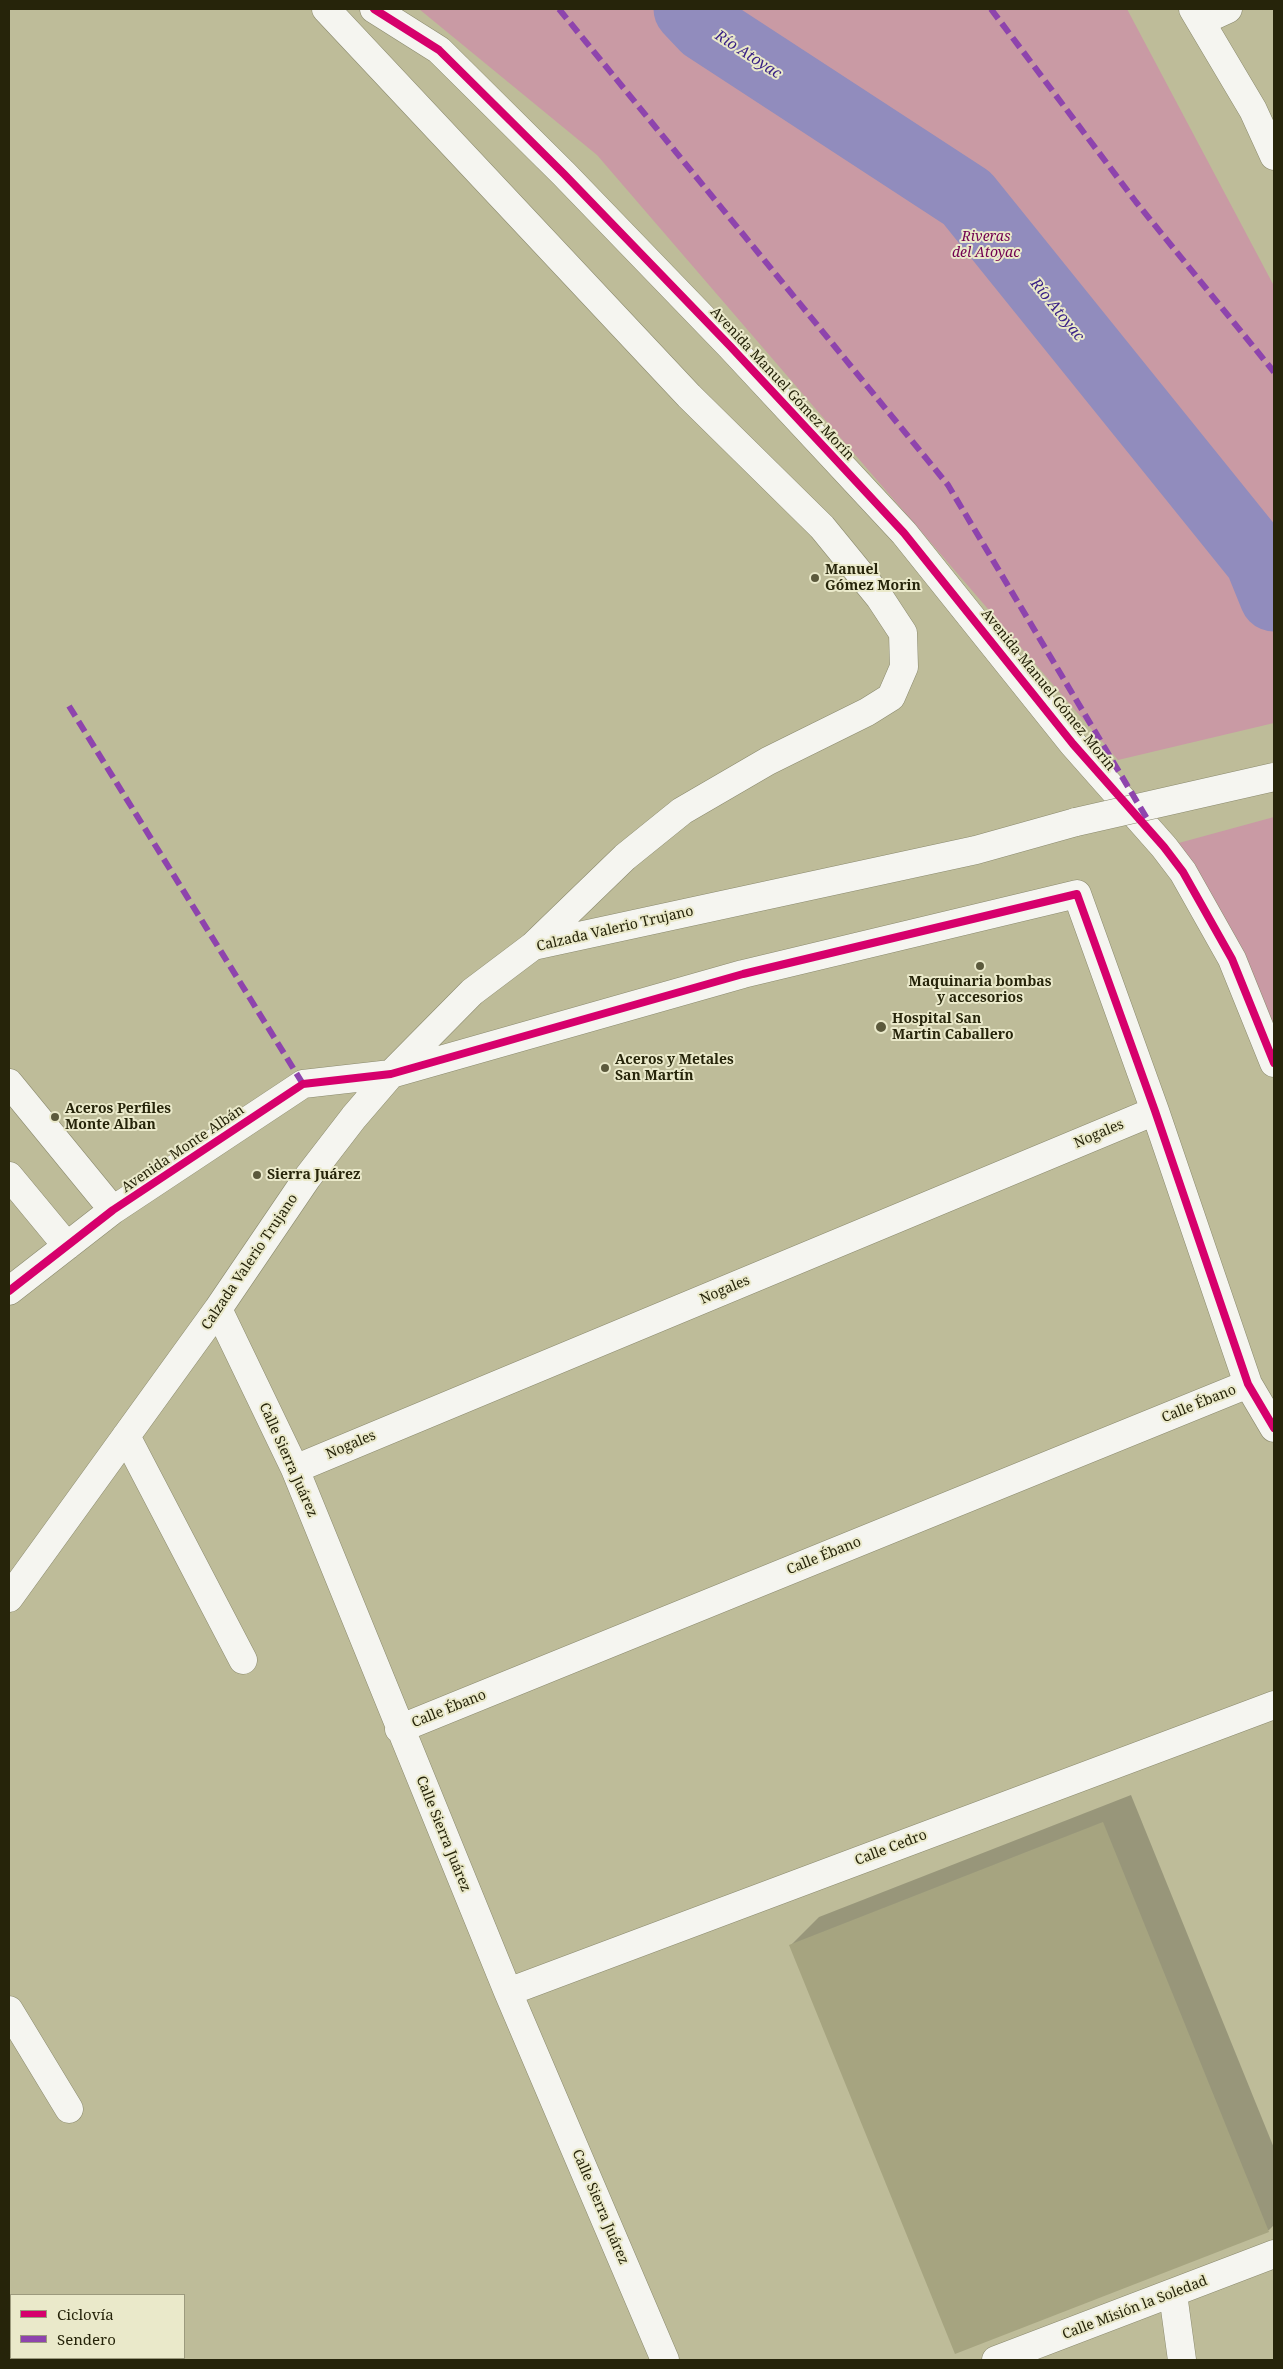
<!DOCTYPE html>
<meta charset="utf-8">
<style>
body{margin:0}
#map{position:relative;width:1283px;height:2369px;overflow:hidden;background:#bebc99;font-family:"Noto Serif",serif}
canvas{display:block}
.frame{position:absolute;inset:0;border:10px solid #26240a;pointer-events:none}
.legend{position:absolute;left:10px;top:2294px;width:175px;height:65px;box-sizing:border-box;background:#eae9ca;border:1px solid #9c9a7d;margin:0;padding:6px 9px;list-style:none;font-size:15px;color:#26240a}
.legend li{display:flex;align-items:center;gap:10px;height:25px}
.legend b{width:25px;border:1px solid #9c9a7d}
</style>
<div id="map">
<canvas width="1283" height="2369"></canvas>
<div class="frame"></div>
<ul class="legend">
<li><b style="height:6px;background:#d6006c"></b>Ciclovía</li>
<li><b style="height:6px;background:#8e44ad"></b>Sendero</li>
</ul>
</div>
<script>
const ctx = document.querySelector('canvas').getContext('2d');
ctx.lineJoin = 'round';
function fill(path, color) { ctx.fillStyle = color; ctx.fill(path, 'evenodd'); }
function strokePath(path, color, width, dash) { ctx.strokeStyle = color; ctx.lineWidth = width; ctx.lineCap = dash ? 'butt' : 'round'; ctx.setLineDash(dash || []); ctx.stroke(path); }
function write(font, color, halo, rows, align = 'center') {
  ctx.font = font + ' "Noto Serif",serif'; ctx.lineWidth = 4; ctx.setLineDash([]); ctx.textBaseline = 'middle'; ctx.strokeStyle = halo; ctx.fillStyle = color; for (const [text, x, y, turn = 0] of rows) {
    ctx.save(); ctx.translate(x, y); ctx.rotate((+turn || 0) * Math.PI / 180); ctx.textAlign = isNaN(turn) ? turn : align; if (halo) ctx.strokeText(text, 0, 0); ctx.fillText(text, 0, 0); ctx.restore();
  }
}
fill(new Path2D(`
 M419,9h708l147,277v437l-156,37 -521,-605z
 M1274,817v229l-110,-199z`), '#c99aa4');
fill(new Path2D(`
 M1131,1795l143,353v77l-5,5 -314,122 -164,-407 28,-28z`), '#0003');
strokePath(new Path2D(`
 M688,9l17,18 262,171 292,362 15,37`), '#918cbd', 69);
fill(new Path2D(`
 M1103,1822l166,410 -314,122 -166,-409z`), '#a6a480');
const minor = new Path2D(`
 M326,9l363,387 133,131 58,71 23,35 1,34 -13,30 -24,15 -99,49 -86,50 -57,46 -92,89
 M374,9l65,41 125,124 166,172 174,187 169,211 91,103 19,25 49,87 42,104
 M1202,21l26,-12
 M9,1083l104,127
 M9,1176l58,70
 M9,1291l104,-81 190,-126 88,-10 352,-100 334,-80 78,217 93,273 26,44
 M218,1309l77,160 213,523 157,368
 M126,1436l117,224
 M295,1469l860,-358
 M9,1598l209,-289 89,-131 47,-61 37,-43 81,-82 61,-46 443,-96 100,-28
 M399,1729l849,-345
 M508,1992l766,-287
 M9,2010l60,99
 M1173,2294l9,66
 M996,2360l278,-106`);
const major = new Path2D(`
 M1193,9l60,101 21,46`);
strokePath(minor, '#8a896d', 29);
strokePath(major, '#8a896d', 29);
strokePath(minor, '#f5f5f0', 28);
strokePath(major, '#f5f5f0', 28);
const minorBridge = new Path2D(`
 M1076,822l198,-45`);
strokePath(minorBridge, '#8a896d', 29, []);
strokePath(minorBridge, '#f5f5f0', 28);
strokePath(new Path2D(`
 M559,9l389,476 201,337
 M991,9l145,193 138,170
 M69,706l234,378`), '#8e44ad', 6, [12, 6]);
strokePath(new Path2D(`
 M374,9l65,41 125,124 166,172 174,187 169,211 91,103 19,25 49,87 42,104
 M9,1291l104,-81 190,-126 88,-10 352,-100 334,-80 78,217 93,273 26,44`), '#d6006c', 8);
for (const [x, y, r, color] of [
 [815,578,5,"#5b593c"],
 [980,966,5,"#5b593c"],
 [881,1027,6,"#5b593c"],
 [605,1068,5,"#5b593c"],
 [55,1117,5,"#5b593c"],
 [257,1175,5,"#5b593c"]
]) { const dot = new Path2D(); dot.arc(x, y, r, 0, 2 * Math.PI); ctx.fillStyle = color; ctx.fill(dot); strokePath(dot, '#eae9ca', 2); }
write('italic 14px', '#720050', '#eae9ca', [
 ["Riveras",986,237],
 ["del Atoyac",986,253]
]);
write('14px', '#26240a', '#eae9ca', [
 ["Avenida Manuel Gómez Morín",782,384,47],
 ["Avenida Manuel Gómez Morín",1048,690,51],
 ["Calzada Valerio Trujano",615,929,-13],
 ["Nogales",1099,1134,-23],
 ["Avenida Monte Albán",183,1149,-34],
 ["Calzada Valerio Trujano",250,1262,-56],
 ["Nogales",725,1290,-23],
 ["Calle Ébano",1199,1404,-22],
 ["Nogales",351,1445,-23],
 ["Calle Sierra Juárez",288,1460,66],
 ["Calle Ébano",824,1556,-22],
 ["Calle Ébano",449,1709,-22],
 ["Calle Sierra Juárez",443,1834,68],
 ["Calle Cedro",891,1848,-21],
 ["Calle Sierra Juárez",600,2207,67],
 ["Calle Misión la Soledad",1135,2308,-21]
]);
write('bold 14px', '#26240a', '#eae9ca', [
 ["Manuel",825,570],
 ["Gómez Morin",825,586],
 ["Maquinaria bombas",980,982,"center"],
 ["y accesorios",980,998,"center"],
 ["Hospital San",892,1019],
 ["Martin Caballero",892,1035],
 ["Aceros y Metales",615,1060],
 ["San Martín",615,1076],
 ["Aceros Perfiles",65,1109],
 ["Monte Alban",65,1125],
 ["Sierra Juárez",267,1175]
], 'left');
write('italic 15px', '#3a2286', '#eae9ca', [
 ["Río Atoyac",748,55,33],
 ["Río Atoyac",1057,310,51]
]);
</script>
